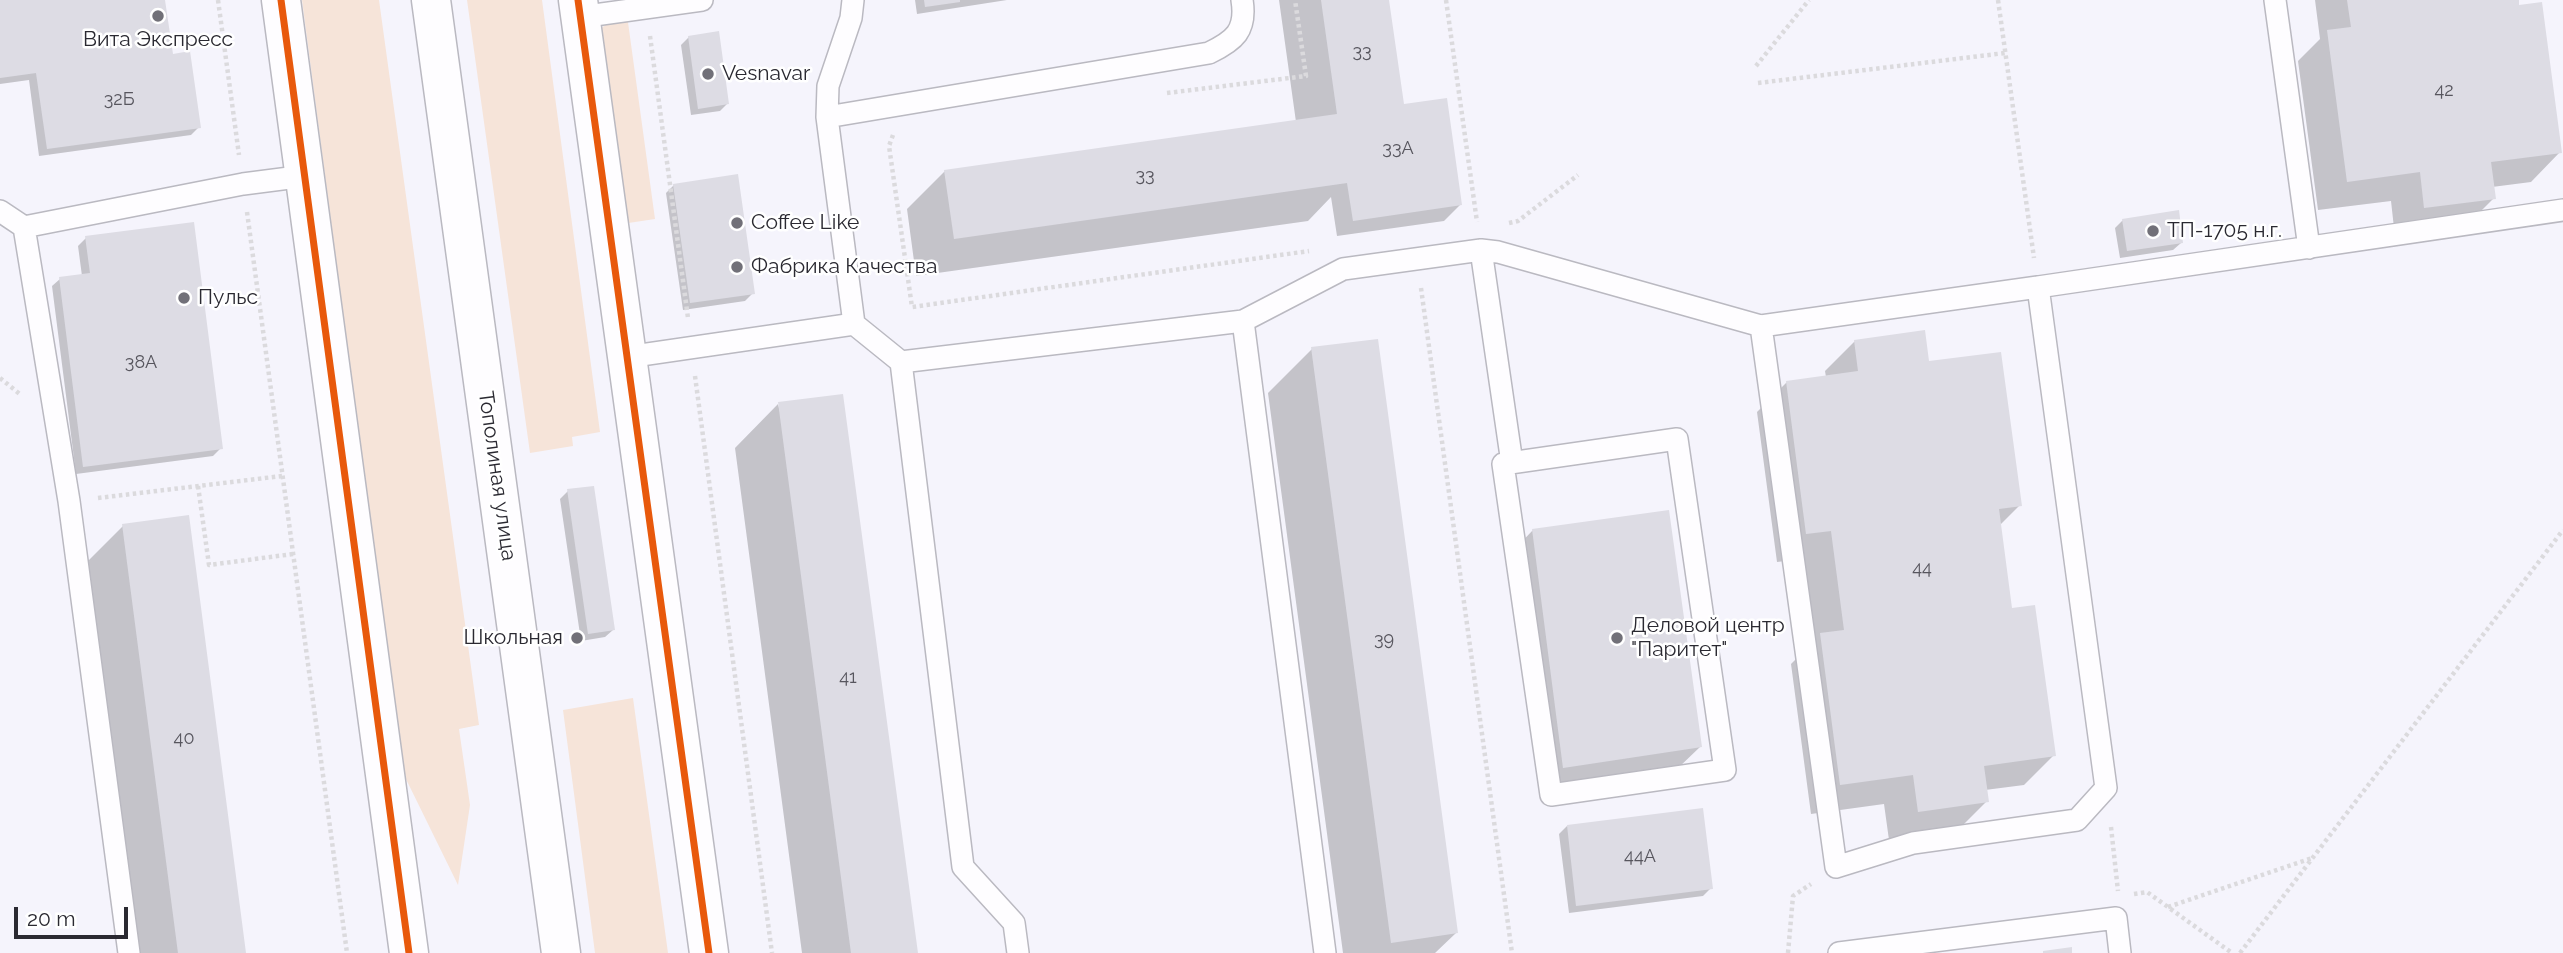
<!DOCTYPE html>
<meta charset="utf-8">
<style>
body{margin:0}
#map{position:relative;width:2563px;height:953px;overflow:hidden;background:#f5f4fc;font-family:Raleway,sans-serif}
canvas{display:block}
.scale{position:absolute;left:14px;top:907px;width:114px;height:32px;box-sizing:border-box;border:4px solid #2a2931;border-top:0;padding-left:9px;font-size:21px;line-height:24px;white-space:nowrap;color:#2a2931;-webkit-text-stroke:5px #fff;paint-order:stroke}
</style>
<div id="map">
<canvas width="2563" height="953"></canvas>
<div class="scale">20 m</div>
</div>
<script>
const ctx = document.querySelector('canvas').getContext('2d');
ctx.lineJoin = 'round';
function fill(path, color) { ctx.fillStyle = color; ctx.fill(path, 'evenodd'); }
function strokePath(path, color, width, dash) { ctx.strokeStyle = color; ctx.lineWidth = width; ctx.lineCap = dash ? 'butt' : 'round'; ctx.setLineDash(dash || []); ctx.stroke(path); }
function write(font, color, halo, rows, align = 'center') {
  ctx.font = font + ' Raleway,sans-serif'; ctx.lineWidth = 5; ctx.setLineDash([]); ctx.textBaseline = 'middle'; ctx.strokeStyle = halo; ctx.fillStyle = color; for (const [text, x, y, turn = 0] of rows) {
    ctx.save(); ctx.translate(x, y); ctx.rotate((+turn || 0) * Math.PI / 180); ctx.textAlign = isNaN(turn) ? turn : align; if (halo) ctx.strokeText(text, 0, 0); ctx.fillText(text, 0, 0); ctx.restore();
  }
}
fill(new Path2D(`
 M302,0h77l100,725 -20,4 11,76 -12,80 -55,-112z
 M467,0h75l58,432 -28,5 1,9 -43,7z
 M627,15l28,204 -40,6 -16,-195 10,-8z
 M633,698l35,255h-73l-32,-243z`), '#f6e4d9');
fill(new Path2D(`
 M0,0h164l7,56 28,71 -8,8 -152,21 -10,-76 -29,4z
 M915,0h92l-90,14z
 M1279,0h109l14,104 58,101 -16,16 -107,15 -6,-39 -23,24 -392,55 -9,-67 38,-38 351,-49z
 M2315,0h202l43,152 -29,30 -39,5 2,11 -30,30 -69,9 -4,-36 -73,9 -20,-149 22,-22z
 M689,37l39,66 -8,8 -29,4 -10,-70z
 M674,185l79,108 -8,8 -62,9 -17,-117z
 M2123,220l58,23 -8,7 -53,8 -5,-30z
 M86,238l135,210 -8,8 -137,18 -24,-188 8,-7 22,-3 -4,-30z
 M1855,341l72,22 93,142 -21,21 12,84 43,145 -30,30 -39,5 2,11 -30,30 -68,9 -5,-36 -73,10 -20,-150 22,-22 -11,-83 -25,3 -20,-150 30,-30 39,-5 -1,-6z
 M1312,349l144,584 -21,20h-92l-75,-560z
 M778,404l138,549h-114l-67,-505z
 M568,491l45,139 -8,7 -24,4 -21,-142z
 M123,526l122,427h-116l-50,-383z
 M1533,530l167,217 -24,23 -136,20 -30,-236z
 M1567,826l144,62 -8,8 -134,17 -10,-79z`), '#0003');
fill(new Path2D(`
 M0,0h165l8,54 17,-3 11,77 -154,21 -11,-76 -36,5z
 M924,0h36v2l-35,5z
 M1321,0h68l15,104 43,-6 15,107 -109,16 -6,-38 -393,56 -10,-69 393,-56z
 M2347,0h172v5l23,-3 20,151 -71,9 5,37 -72,9 -4,-36 -73,10 -20,-152 24,-3z
 M719,31l10,73 -31,5 -10,-73z
 M738,174l17,120 -65,9 -17,-119z
 M2179,210l4,33 -56,8 -5,-32z
 M194,222l29,227 -140,18 -24,-190 31,-4 -5,-37z
 M1925,330l4,31 72,-9 21,154 -23,3 13,99 23,-3 21,151 -72,10 5,36 -71,10 -5,-37 -73,10 -20,-152 24,-3 -13,-99 -25,3 -20,-153 72,-10 -4,-31z
 M1378,339l80,594 -67,10 -80,-596z
 M843,394l75,559h-67l-73,-551z
 M594,486l21,144 -27,4 -21,-145z
 M1669,510l33,237 -139,21 -31,-239z
 M189,515l57,438h-68l-56,-429z
 M1703,808l10,81 -137,17 -9,-81z
 M2072,947v6h-29v-2z`), '#dddce4');
const lane = new Path2D(`
 M853,0l-2,18 -23,68 -1,31 27,207 47,38 62,505 51,56 4,30
 M2275,0l34,248
 M580,17l122,-17
 M827,117l382,-64c25,-12 38,-22 33,-53
 M0,211l24,16 219,-43 62,-8
 M24,227l45,274 60,452
 M1481,250l31,213
 M2038,287l525,-77
 M1243,321l82,632
 M627,357l227,-33
 M901,362l342,-41 100,-52 138,-19 17,2 263,74 277,-39 68,501 -29,32 -164,23 -77,24 -75,-541
 M1677,439l48,331 -174,25 -48,-331z
 M1839,953l277,-35 4,35`);
const street = new Path2D(`
 M281,0l128,953
 M578,0l131,953`);
const secondary = new Path2D(`
 M431,0l130,953`);
strokePath(lane, '#bab9c1', 24);
strokePath(street, '#bab9c1', 41);
strokePath(secondary, '#bab9c1', 41);
strokePath(new Path2D(`
 M218,0l21,155
 M1446,0l31,222
 M1998,0l36,258
 M650,36l38,282
 M1756,66l53,-66
 M1758,83l247,-30
 M1167,93l139,-17 -11,-76
 M893,135l-4,11 23,161 397,-56
 M247,212l100,741
 M1509,223l9,-2 60,-46
 M1421,288l91,665
 M695,376l77,577
 M0,378l21,17
 M198,486l11,79 84,-11
 M98,498l184,-22
 M2111,827l7,64
 M2134,894l13,-2 85,61
 M2168,907l144,-49
 M1788,953l5,-57 18,-12
 M2240,953l323,-423`), '#dbdadd', 4.5, [3.5, 3.5]);
strokePath(lane, '#fefdff', 21);
strokePath(street, '#fefdff', 38);
strokePath(secondary, '#fefdff', 38);
strokePath(new Path2D(`
 M281,0l128,953
 M578,0l131,953`), '#e8590c', 7);
for (const [x, y, r, color] of [
 [158,16,7,"#717078"],
 [708,74,7,"#717078"],
 [737,223,7,"#717078"],
 [2153,231,7,"#717078"],
 [737,267,7,"#717078"],
 [184,298,7,"#717078"],
 [577,638,7,"#717078"],
 [1617,638,7,"#717078"]
]) { const dot = new Path2D(); dot.arc(x, y, r, 0, 2 * Math.PI); ctx.fillStyle = color; ctx.fill(dot); strokePath(dot, '#fff', 2.5); }
write('18px', '#57565e', null, [
 ["33",1362,52],
 ["42",2444,91],
 ["32Б",119,100],
 ["33А",1398,149],
 ["33",1145,176],
 ["38А",141,363],
 ["44",1922,569],
 ["39",1384,640],
 ["41",848,678],
 ["40",184,739],
 ["44А",1640,857]
]);
write('21px', '#2a2931', '#fff', [
 ["Вита Экспресс",158,40,"center"],
 ["Vesnavar",722,74],
 ["Coffee Like",751,223],
 ["ТП-1705 н.г.",2167,231],
 ["Фабрика Качества",751,267],
 ["Пульс",198,298],
 ["Деловой центр",1631,626],
 ["\"Паритет\"",1631,650],
 ["Школьная",563,638,"right"]
], 'left');
write('21px', '#2a2931', '#fff', [
 ["Тополиная улица",497,476,82]
]);
</script>
